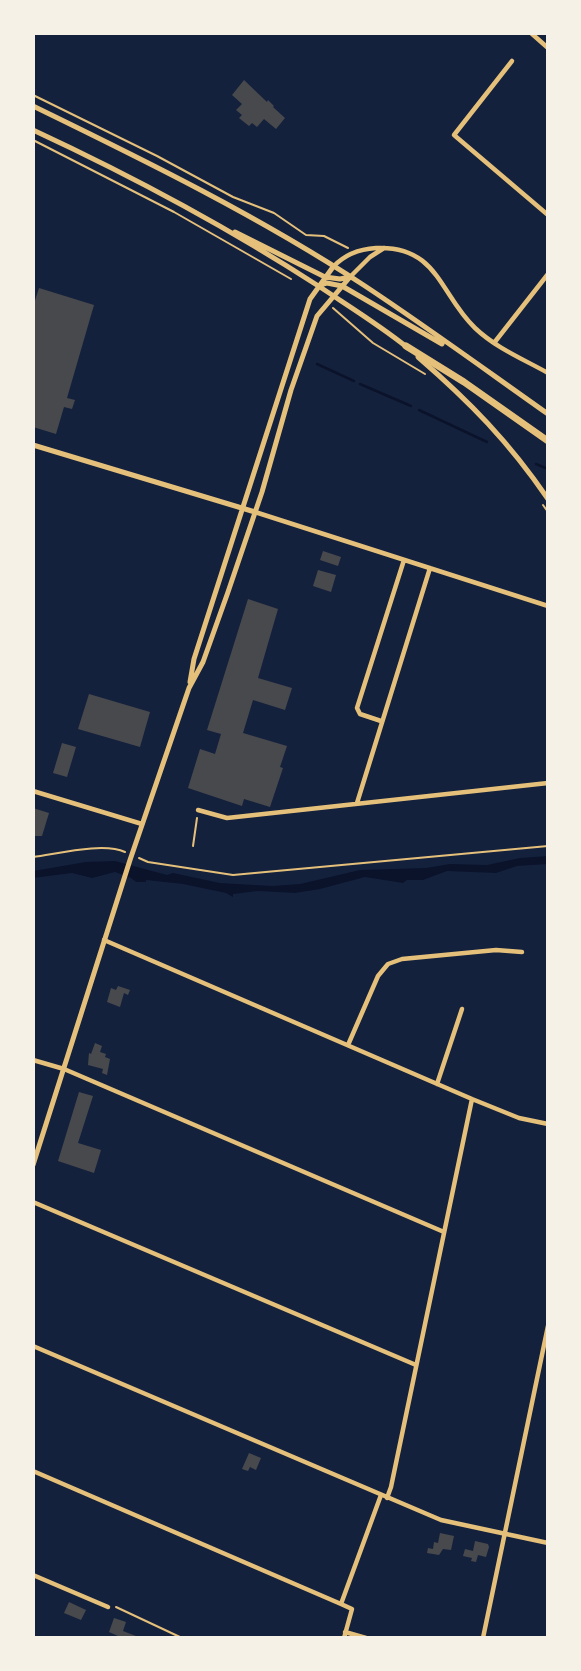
<!DOCTYPE html>
<style>
body{margin:0}
#map{position:relative;width:581px;height:1671px;overflow:hidden;background:#14213d;font-family:Roboto,sans-serif}
canvas{display:block}
.frame{position:absolute;inset:0;border:35px solid #f6f1e7;pointer-events:none}
</style>
<div id="map">
<canvas width="581" height="1671"></canvas>
<div class="frame"></div>
</div>
<script>
const ctx = document.querySelector('canvas').getContext('2d');
ctx.lineJoin = 'round';
function fill(path, color) { ctx.fillStyle = color; ctx.fill(path, 'evenodd'); }
function strokePath(path, color, width, dash) { ctx.strokeStyle = color; ctx.lineWidth = width; ctx.lineCap = dash ? 'butt' : 'round'; ctx.setLineDash(dash || []); ctx.stroke(path); }
fill(new Path2D(`
 M548,856v8l-31,2 -21,7 -49,-2 -24,9h-16l-4,3 -38,-6 -45,12 -25,4 -37,-2 -25,3v3l-7,-4 -43,-9 -37,-4v2h-10l-5,-4 -16,-6 -23,6 -20,-5 -39,5v-7l53,-9 29,-1 52,14 6,-2 47,10 52,3 28,-2 60,-14 66,-2 24,-4 37,1 33,-7z`), '#0b132b');
strokePath(new Path2D(`
 M317,364l37,17
 M360,384l51,22
 M419,410l68,32
 M536,464l12,5`), '#0b132b', 2.5);
fill(new Path2D(`
 M244,80l23,22 1,-2 6,6 -1,1 12,11 -9,11 -12,-10 -7,8 -5,-4 -3,3 -10,-8 3,-3 -6,-5 6,-6 -10,-9z
 M39,288l55,17 -27,93 8,2 -3,9 -8,-2 -8,27 -23,-7v-120z
 M323,551l18,6 -3,9 -18,-6z
 M318,570l18,5 -5,17 -18,-6z
 M248,599l30,10 -20,69 34,10 -7,22 -32,-10 -10,33 44,13 -7,21 3,1 -13,39 -26,-8 -2,7 -54,-18 12,-39 15,5 6,-20 -14,-4z
 M89,694l61,18 -10,35 -62,-18z
 M62,743l14,4 -9,30 -14,-4z
 M33,808l16,5 -7,23h-9z
 M118,986l12,4 -2,5 -4,-2 -4,14 -13,-5 4,-14 5,2z
 M95,1043l7,3 -2,6 6,2 -1,3 5,2 -3,16 -5,-2 1,-4 -15,-4 1,-12 2,1z
 M79,1092l14,4 -15,47 23,7 -7,23 -36,-12z
 M249,1453l12,5 -5,12 -6,-3 -2,4 -6,-2z
 M440,1533l14,3 -3,14 -8,-1 -4,6 -12,-2 1,-5 5,1 1,-7 4,1z
 M475,1541l13,3 1,3 -3,10 -8,-2 -2,7 -5,-1 1,-3 -9,-2 2,-7 8,2z
 M69,1602l17,8 -5,10 -17,-7z
 M114,1618l12,4 -3,9 18,7h-23v-2l-9,-4z`), '#48494c');
strokePath(new Path2D(`
 M33,95l124,61 76,41 41,16 32,22 18,1 24,12
 M33,140l141,72 117,67
 M333,308l40,35 52,31
 M543,505l5,7
 M193,846l4,-28
 M33,857c24,-3 70,-15 92,-5
 M139,858l9,4 85,13 315,-29
 M116,1607l66,31`), '#e5c07b', 2);
strokePath(new Path2D(`
 M531,33l17,15
 M512,61l-58,74 94,80
 M333,267c12,-13 27,-18 43,-19 62,-3 64,47 99,80 21,20 48,31 73,45
 M350,277l20,-20 14,-9
 M494,343l54,-69
 M255,512l293,94
 M381,721l-21,-7 -3,-6 47,-148
 M33,791l109,33
 M357,803l73,-235
 M198,810l29,8 321,-35
 M104,940l368,159 47,19 29,6
 M348,1045l30,-69 10,-12 14,-5 94,-9 26,2
 M33,1060l31,9 380,163
 M437,1084l25,-75
 M33,1202l383,163
 M33,1346l408,174 107,23
 M33,1471l308,133 40,-109
 M387,1498l4,-11 81,-388
 M33,1575l75,32
 M341,1604l11,5 -8,29
 M345,1632l21,6
 M483,1638l65,-312`), '#e5c07b', 4.5);
strokePath(new Path2D(`
 M33,106c113,55 227,111 332,180 62,41 122,85 183,128
 M33,130c99,46 196,98 287,157 30,20 61,39 88,61
 M235,232l90,45 15,2 10,-2
 M318,286l9,-3 15,3 100,58
 M418,357c52,45 91,85 130,142
 M33,445l222,67
 M190,682l4,-23 116,-360 23,-32
 M33,1165l97,-305 59,-172 14,-26 25,-70 34,-100 29,-102 26,-74 33,-39`), '#e5c07b', 5);
strokePath(new Path2D(`
 M406,346l58,36 84,59`), '#e5c07b', 7);
</script>
